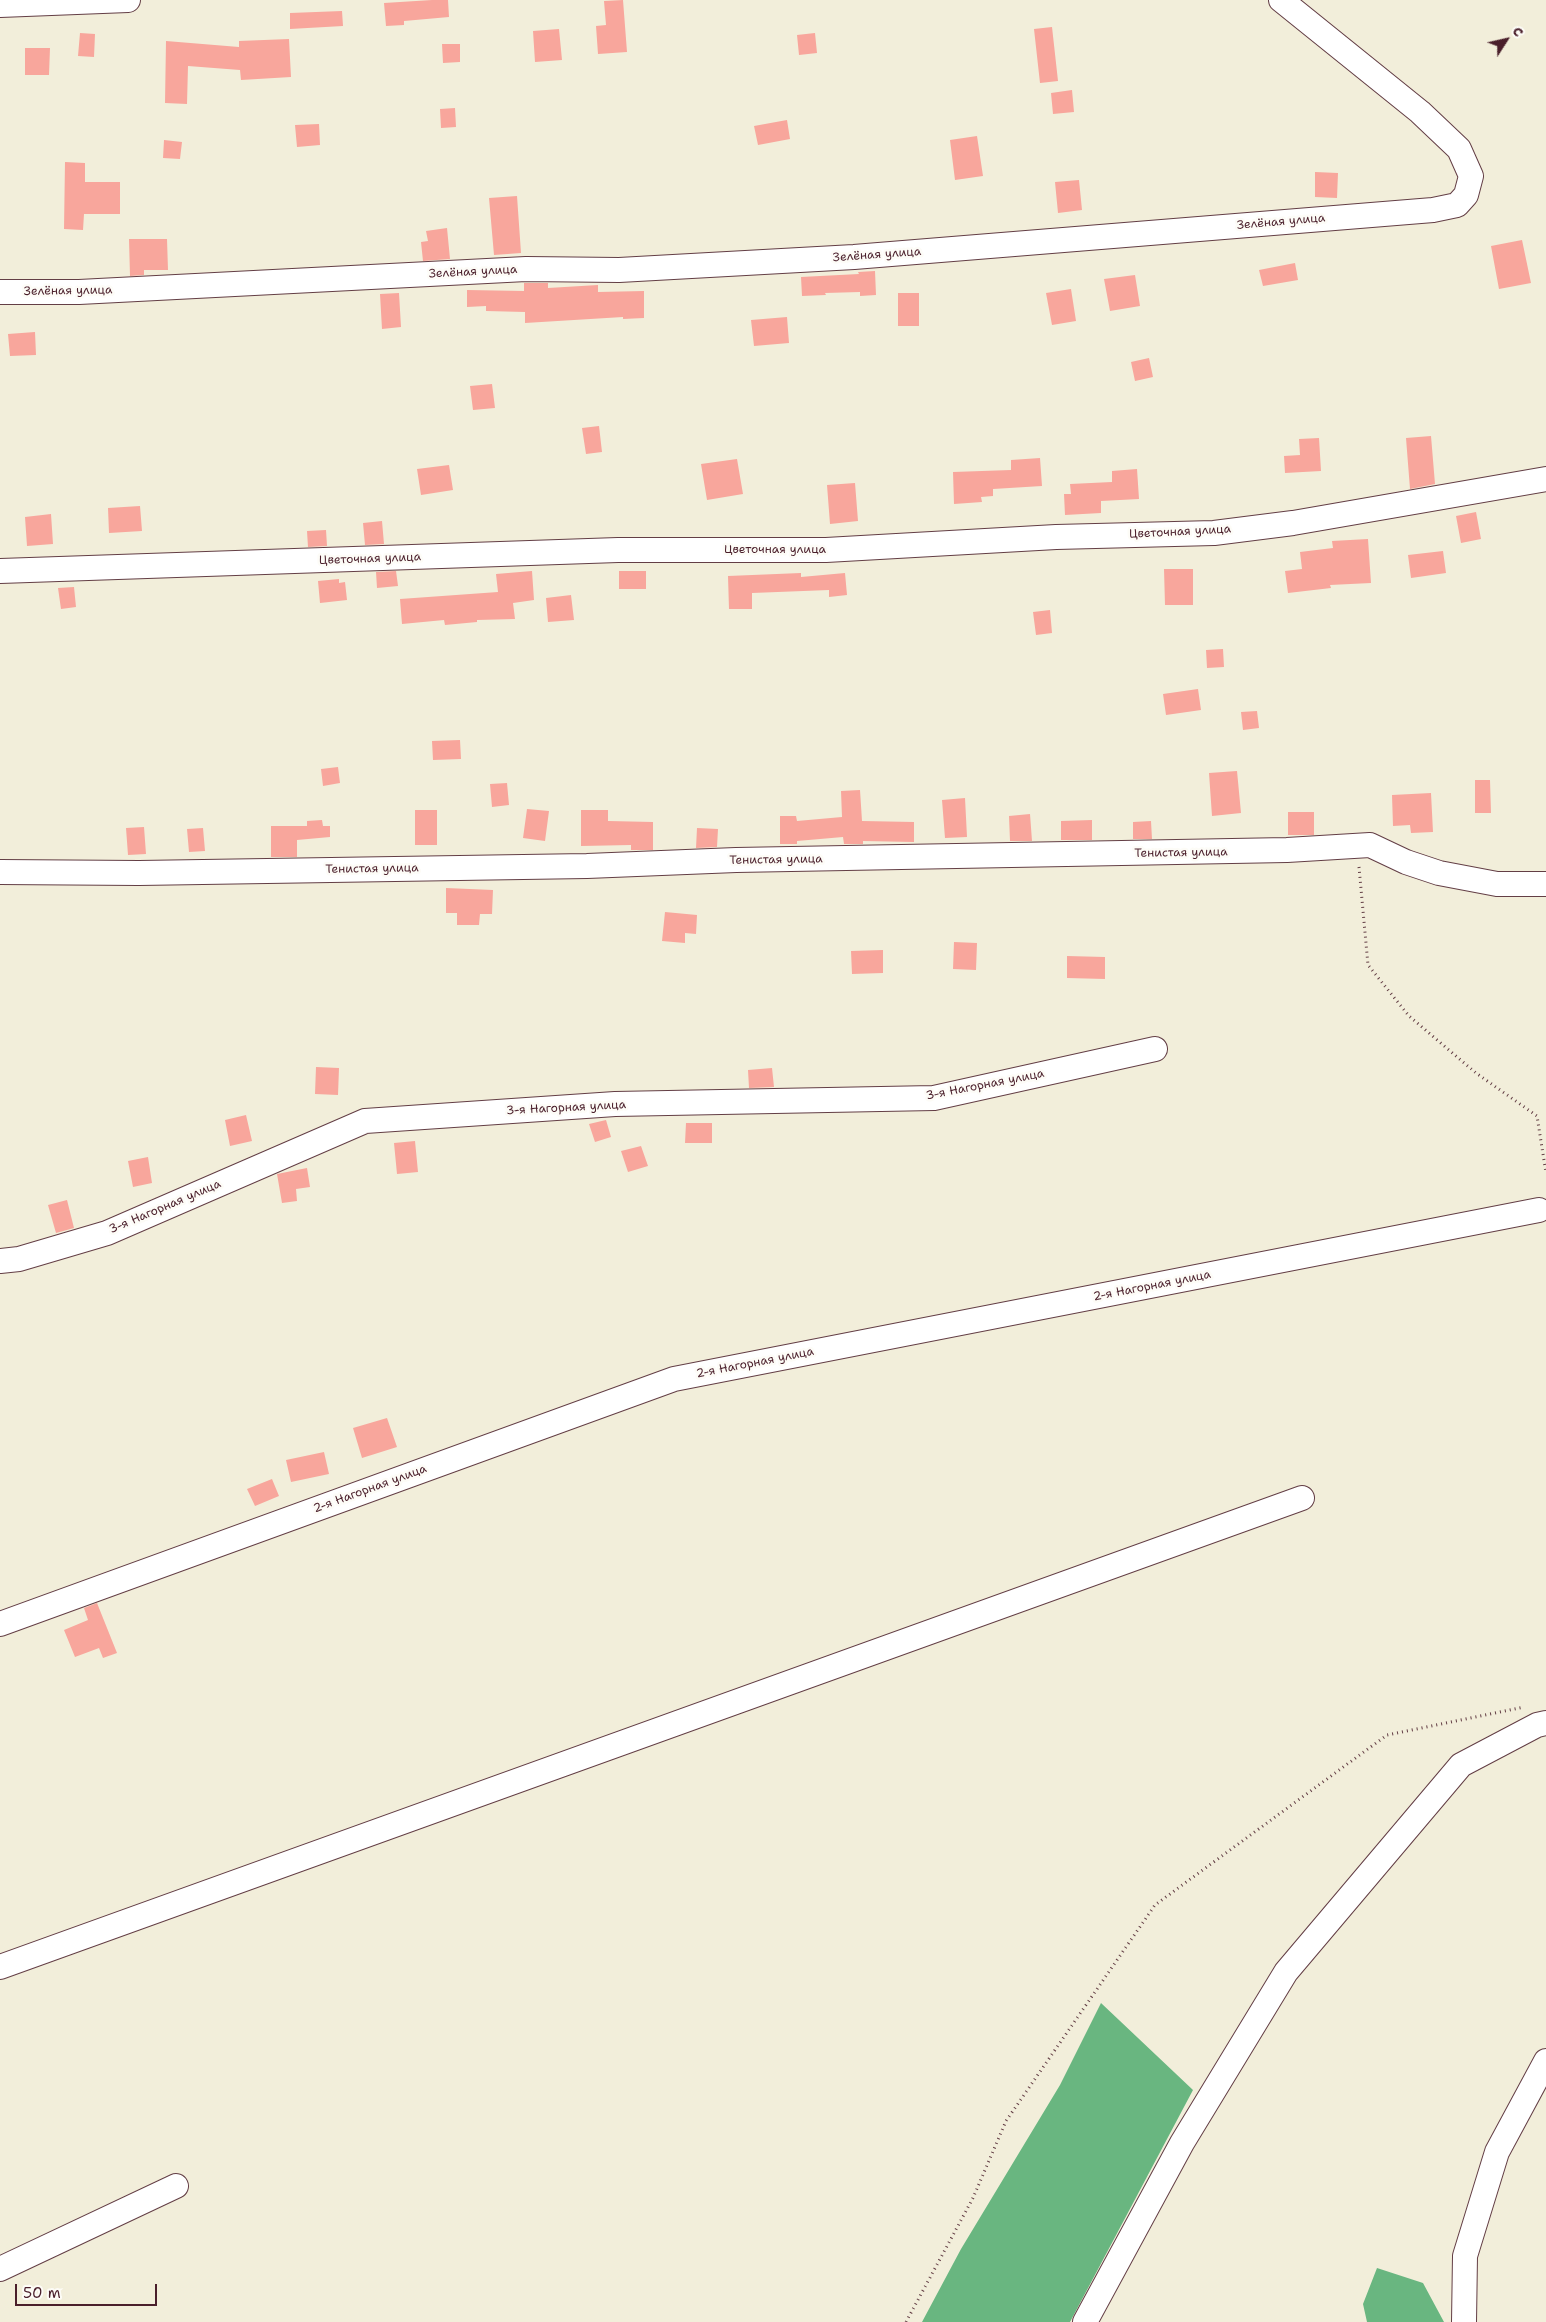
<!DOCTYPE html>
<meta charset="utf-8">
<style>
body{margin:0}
#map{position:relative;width:1546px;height:2322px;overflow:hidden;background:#f2eeda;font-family:"Shantell Sans",sans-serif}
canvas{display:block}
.north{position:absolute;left:1481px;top:15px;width:50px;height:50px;-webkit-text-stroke:4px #fdfcf7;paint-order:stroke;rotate:55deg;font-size:14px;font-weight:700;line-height:20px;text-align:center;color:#4a1f2b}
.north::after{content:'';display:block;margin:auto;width:18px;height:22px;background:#4a1f2b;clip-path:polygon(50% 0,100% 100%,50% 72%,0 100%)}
.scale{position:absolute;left:15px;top:2284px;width:142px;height:22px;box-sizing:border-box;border:2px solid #4a1f2b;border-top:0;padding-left:6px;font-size:15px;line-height:18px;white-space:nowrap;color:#4a1f2b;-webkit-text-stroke:4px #fdfcf7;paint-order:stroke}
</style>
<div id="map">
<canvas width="1546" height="2322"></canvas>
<div class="north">С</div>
<div class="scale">50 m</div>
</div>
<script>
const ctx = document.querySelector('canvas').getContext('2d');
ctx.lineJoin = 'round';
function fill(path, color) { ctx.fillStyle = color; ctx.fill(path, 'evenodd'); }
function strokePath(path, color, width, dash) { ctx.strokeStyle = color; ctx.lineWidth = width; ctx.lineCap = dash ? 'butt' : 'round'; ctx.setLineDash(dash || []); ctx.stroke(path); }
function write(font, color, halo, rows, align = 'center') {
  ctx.font = font + ' "Shantell Sans",sans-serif'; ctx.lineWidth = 5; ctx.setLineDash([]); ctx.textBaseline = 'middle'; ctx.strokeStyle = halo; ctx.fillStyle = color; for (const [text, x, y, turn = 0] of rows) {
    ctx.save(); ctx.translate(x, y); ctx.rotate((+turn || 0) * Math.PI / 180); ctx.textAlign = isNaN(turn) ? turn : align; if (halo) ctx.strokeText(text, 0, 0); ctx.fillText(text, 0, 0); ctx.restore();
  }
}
fill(new Path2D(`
 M1101,2003l92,87 -123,232h-148l39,-73 99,-164z
 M1377,2268l46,15 21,39h-77l-4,-18z`), '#69b680');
fill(new Path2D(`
 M432,0h16l1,17 -45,4v4l-18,1 -2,-23z
 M623,0l4,52 -29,2 -2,-28 10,-1 -2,-24z
 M342,11l1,15 -53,3v-16z
 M1052,27l6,54 -18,2 -6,-54z
 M559,29l3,31 -27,2 -2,-31z
 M80,33l15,1 -1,23 -16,-1z
 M815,33l2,20 -18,2 -2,-20z
 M289,39l2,38 -50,3 -1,-10 -52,-4 -1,38 -22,-1 1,-62 73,6v-6z
 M442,44h18v18l-17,1z
 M25,48h25l-1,27h-24z
 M1072,90l2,22 -21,2 -2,-21z
 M455,108l1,19 -15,1 -1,-19z
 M787,120l3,19 -32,6 -4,-19z
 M319,124l1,21 -23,2 -2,-22z
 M977,136l6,40 -28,4 -5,-40z
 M164,140l18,2 -2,17 -17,-1z
 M65,162l20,1v19h35v32h-36l-1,16 -19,-1z
 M1315,172l23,1 -1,25 -22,-1z
 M1079,180l3,30 -24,3 -3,-31z
 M517,196l4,57 -27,2 -5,-57z
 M447,228l3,31 -27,2 -2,-19 7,-1 -2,-10z
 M129,239h38l1,31h-24v5l-14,1z
 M1522,240l9,43 -32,6 -8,-43z
 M1295,263l3,17 -35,6 -4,-16z
 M875,271l1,24 -16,1v-4l-35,1 1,2 -24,1 -1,-19 58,-3 -1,-2z
 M1135,275l5,31 -30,5 -6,-32z
 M524,283h24v5l50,-3v7l46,-1v27l-21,1v-2l-98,6v-11l-39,-1v-5l-19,1v-17l57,1z
 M1071,289l5,32 -24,4 -6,-32z
 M399,293l2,34 -19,2 -2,-35z
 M898,293h21v33h-21z
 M787,317l2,26 -35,3 -3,-26z
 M35,332l1,23 -26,1 -2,-22z
 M1149,358l4,19 -18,4 -4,-19z
 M492,384l3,24 -22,2 -3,-24z
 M599,426l3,26 -16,2 -4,-26z
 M1431,436l4,48 -25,5 -4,-51z
 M1319,438l2,33 -36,2 -1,-17 16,-1 -1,-16z
 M1040,458l2,28 -49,3v7l-12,1 1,5 -28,2 -1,-32 58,-2v-10z
 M737,459l6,35 -36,6 -6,-36z
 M449,465l4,25 -32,5 -4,-26z
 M1137,469l2,30 -38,2v12l-36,2 -1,-21h7l-1,-10 42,-2v-11z
 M855,483l3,38 -28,3 -3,-39z
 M140,506l2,25 -33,2 -1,-25z
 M1476,512l5,27 -20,4 -5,-27z
 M51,514l2,30 -26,2 -2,-29z
 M382,521l2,23 -19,1 -2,-22z
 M326,530l1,16 -19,1 -1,-16z
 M1368,539l3,44 -41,2 1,3 -43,5 -3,-22 17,-2 -2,-17 33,-4 -1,-7z
 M1443,551l3,22 -35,5 -3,-23z
 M1164,569h29v36h-28z
 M396,571l2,15 -21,2 -1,-16z
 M532,571l2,29 -21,3 2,16 -38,1v2l-32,3 -1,-5 -42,4 -2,-25 98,-7 -2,-18z
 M619,571h27v18h-27z
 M801,573v4l44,-4 2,22 -18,2v-7l-77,3v16h-23l-1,-33z
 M339,579v4l6,-1 2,18 -27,3 -2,-22z
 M74,587l2,20 -15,2 -3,-21z
 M571,595l3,25 -26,2 -2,-24z
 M1050,610l2,23 -16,2 -3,-23z
 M1223,649l1,18 -17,1 -1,-18z
 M1198,689l3,21 -35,5 -3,-21z
 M1257,711l2,17 -16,2 -2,-18z
 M460,740l1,19 -28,1 -1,-19z
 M338,767l2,16 -17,3 -2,-17z
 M1237,771l4,42 -29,3 -3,-43z
 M1475,780h15l1,33h-16z
 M507,783l2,22 -17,2 -2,-23z
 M860,790l2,31 52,1v20l-51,-1v3h-19l-1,-7 -46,4v3h-17v-28h16l1,5 45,-4 -1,-26z
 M1431,793l2,39 -22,1 -1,-8 -17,1 -1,-31z
 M965,798l2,39 -22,1 -3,-38z
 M527,809l22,2 -4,30 -22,-3z
 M415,810h22v35h-22z
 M581,810h27v11l45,1v28h-22v-5l-50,1z
 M1288,812h26v23h-26z
 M1030,814l2,27h-22l-1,-25z
 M322,820l1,6h7v11l-33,3v17h-26v-31h36v-5z
 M1092,820v20h-31v-19z
 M1151,821l1,18h-19v-17z
 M144,827l2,27 -18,1 -2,-27z
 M203,828l2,23 -16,1 -2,-23z
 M697,828l21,1 -1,18 -21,1z
 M446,888l47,2 -1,24h-12l-1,11h-22v-12h-11z
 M665,912l32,3 -1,19 -11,-1v10l-23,-2z
 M954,942l23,1 -1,27 -23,-1z
 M883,950v23l-31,1 -1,-23z
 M1067,956l38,1v22l-38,-1z
 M316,1067l23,1 -1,27 -23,-1z
 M772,1068l2,19 -25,1 -1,-18z
 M246,1115l6,26 -22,5 -5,-26z
 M606,1120l5,17 -16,5 -6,-18z
 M686,1123h26v20h-27z
 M415,1141l3,31 -21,2 -3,-31z
 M641,1146l7,20 -20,6 -7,-21z
 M148,1157l4,26 -19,4 -5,-26z
 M307,1168l3,19 -14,2 1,12 -15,2 -5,-29z
 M67,1200l7,28 -18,5 -8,-28z
 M387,1418l10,29 -35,11 -9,-30z
 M324,1452l5,22 -38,8 -5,-22z
 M272,1479l7,17 -24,10 -8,-17z
 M97,1603l20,50 -14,5 -4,-10 -24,9 -11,-27 24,-10 -4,-12z`), '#f8a69c');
const minor = new Path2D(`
 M0,5l128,-5
 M0,292h79l447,-23 93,1 235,-13 579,-47 24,-5 9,-10 5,-19 -12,-27 -39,-37 -139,-112
 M0,571l618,-21h208l230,-13 158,-4 79,-10 253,-44
 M0,872l139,1 448,-7 149,-6 551,-10 83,-5 36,17 33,11 58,11h49
 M0,1261l19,-2 88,-26 258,-112 250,-17 319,-6 221,-49
 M0,1624l674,-245 865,-169
 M0,1967l1302,-469
 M0,2269l176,-83
 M1085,2322l97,-179 104,-171 175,-207 76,-40 9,-2
 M1464,2322l1,-66 32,-104 49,-91`);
strokePath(minor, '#633e45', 26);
strokePath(new Path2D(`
 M1359,867l9,98 41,51 67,57 61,43 9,57
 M906,2322l67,-124 33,-77 149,-216 232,-170 137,-28`), '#633e45', 3, [1, 4]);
strokePath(minor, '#fff', 24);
write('12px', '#4a1f2b', '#fdfcf7', [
 ["Зелёная улица",1281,222,-5],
 ["Зелёная улица",877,255,-4],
 ["Зелёная улица",473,272,-3],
 ["Зелёная улица",68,291,-1],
 ["Цветочная улица",1180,532,-3],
 ["Цветочная улица",775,550],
 ["Цветочная улица",370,559,-2],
 ["Тенистая улица",1181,853,-1],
 ["Тенистая улица",776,860,-1],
 ["Тенистая улица",372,869,-1],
 ["3-я Нагорная улица",985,1085,-11],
 ["3-я Нагорная улица",566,1108,-3],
 ["3-я Нагорная улица",165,1207,-23],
 ["2-я Нагорная улица",1152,1286,-11],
 ["2-я Нагорная улица",755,1363,-11],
 ["2-я Нагорная улица",370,1489,-20]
]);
</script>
